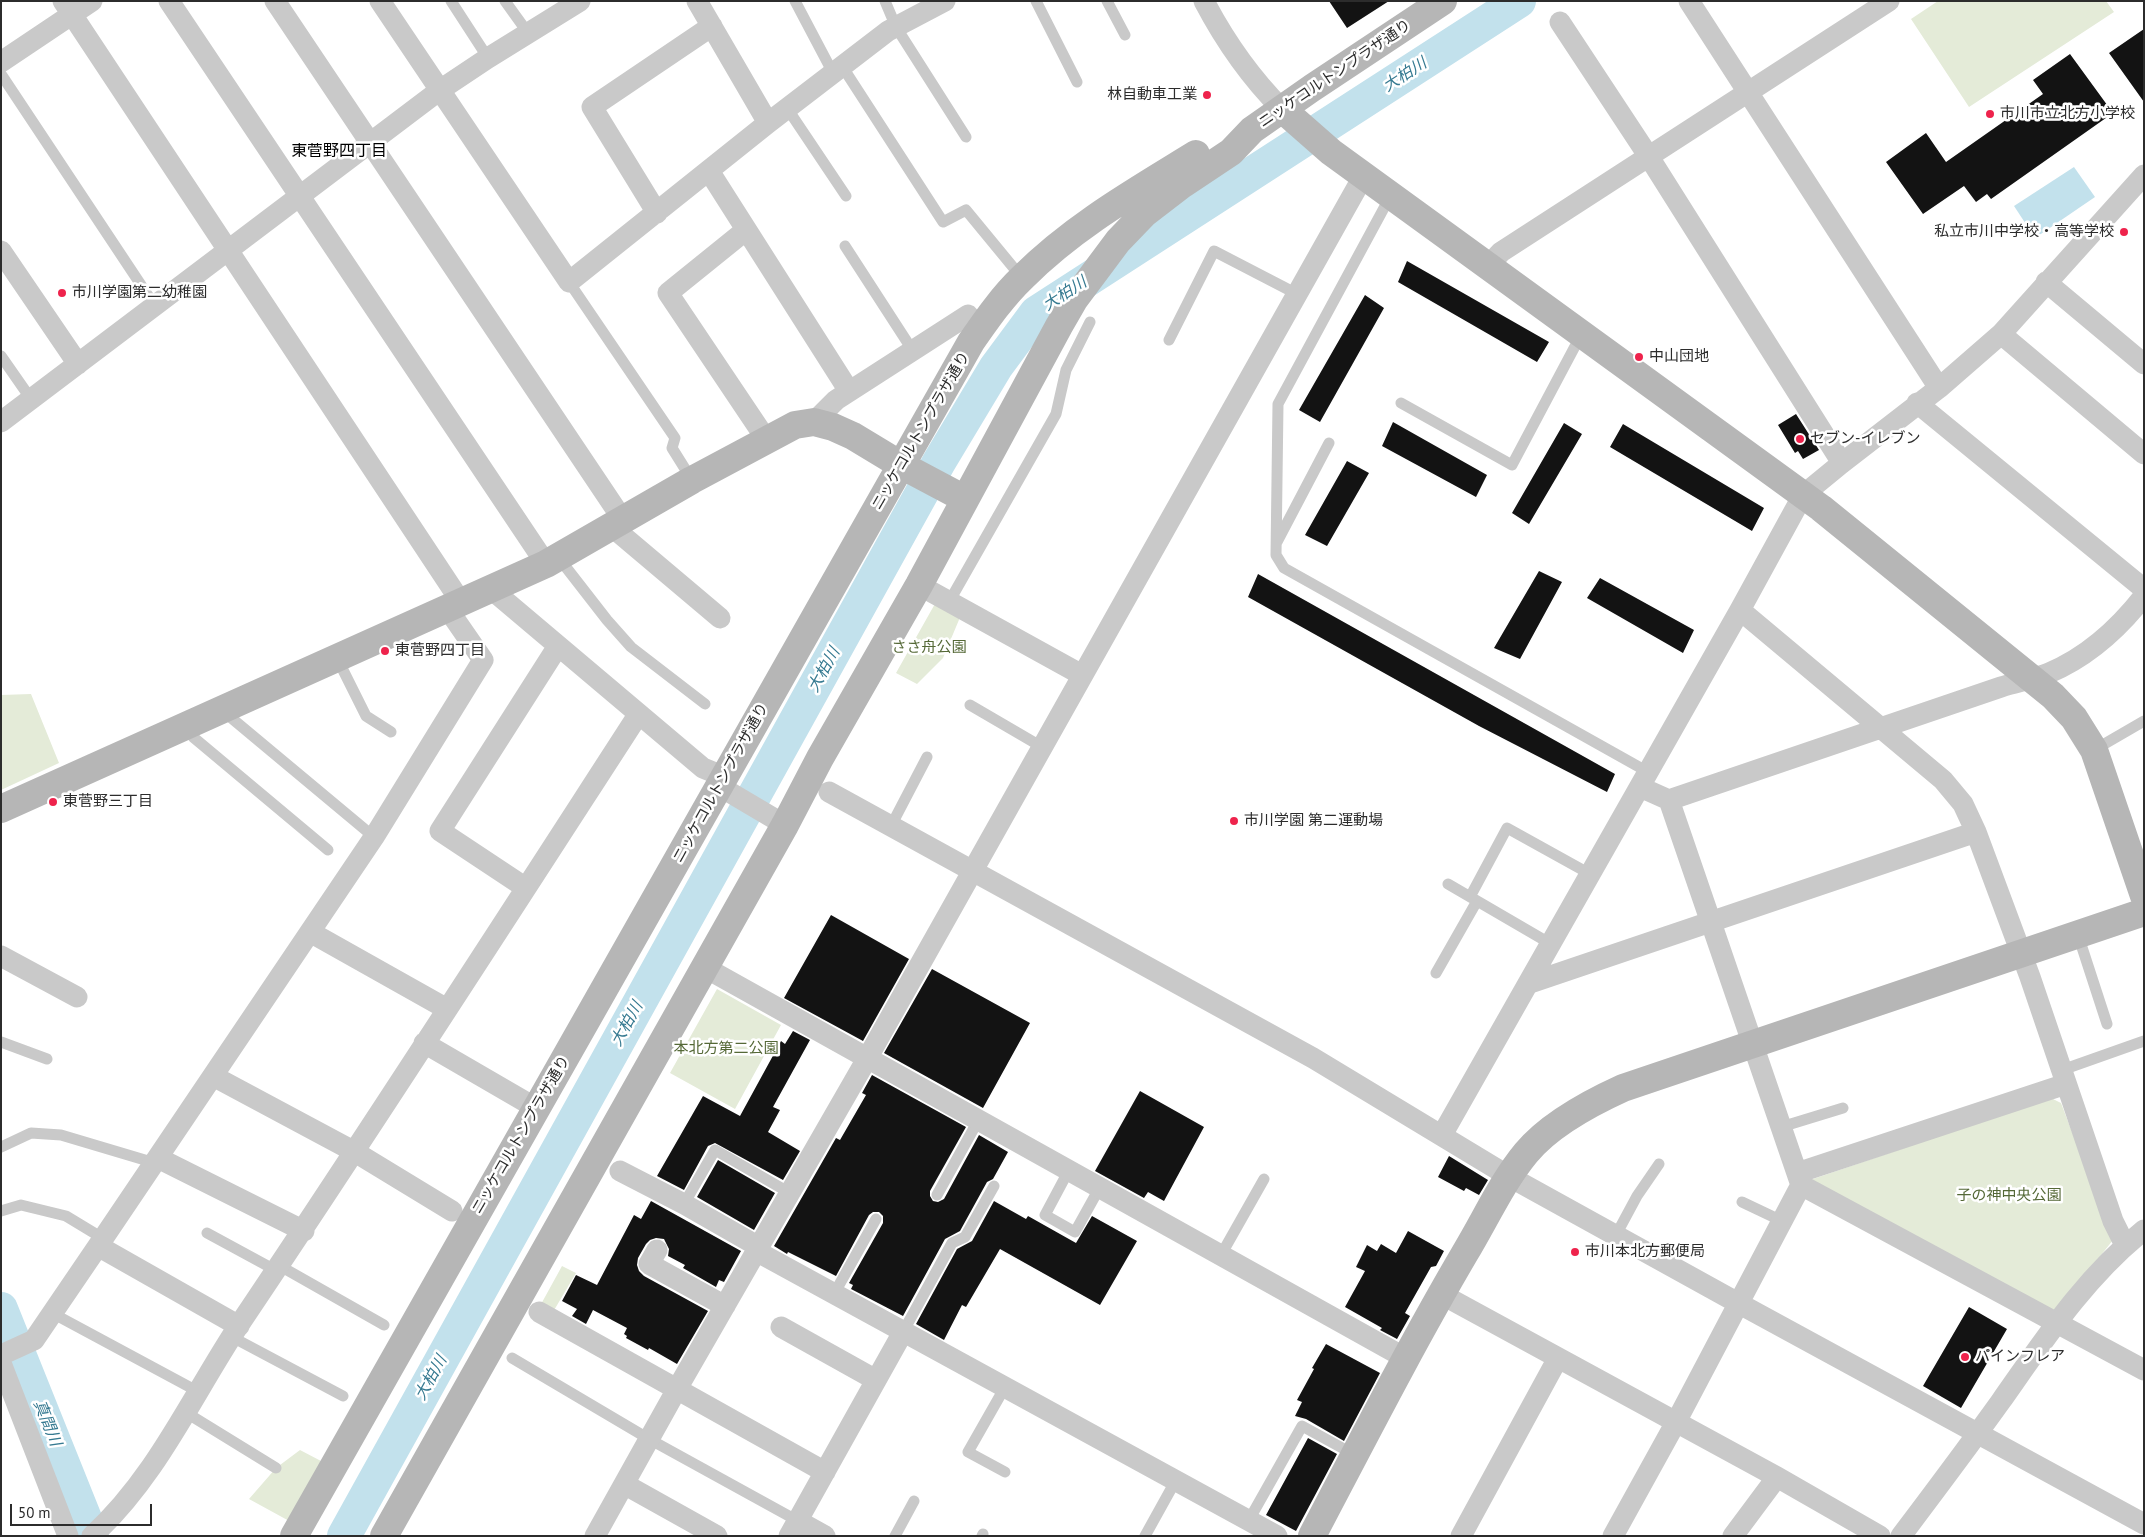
<!DOCTYPE html>
<meta charset="utf-8">
<style>
body{margin:0}
#map{position:relative;width:2145px;height:1537px;overflow:hidden;background:#fff;font-family:"PT Sans",sans-serif}
canvas{display:block}
.frame{position:absolute;inset:0;border:2px solid #2c2c2c;pointer-events:none}
.scale{position:absolute;left:10px;top:1504px;width:142px;height:22px;box-sizing:border-box;border:2px solid #2c2c2c;border-top:0;padding-left:6px;font-size:15px;line-height:18px;white-space:nowrap;color:#2c2c2c;-webkit-text-stroke:4px #fff;paint-order:stroke}
</style>
<div id="map">
<canvas width="2145" height="1537"></canvas>
<div class="frame"></div>
<div class="scale">50 m</div>
</div>
<script>
const ctx = document.querySelector('canvas').getContext('2d');
ctx.lineJoin = 'round';
function fill(path, color) { ctx.fillStyle = color; ctx.fill(path, 'evenodd'); }
function strokePath(path, color, width, dash) { ctx.strokeStyle = color; ctx.lineWidth = width; ctx.lineCap = dash ? 'butt' : 'round'; ctx.setLineDash(dash || []); ctx.stroke(path); }
function write(font, color, halo, rows, align = 'center') {
  ctx.font = font + ' "PT Sans","Noto Sans JP",sans-serif'; ctx.lineWidth = 5; ctx.setLineDash([]); ctx.textBaseline = 'middle'; ctx.strokeStyle = halo; ctx.fillStyle = color; for (const [text, x, y, turn = 0] of rows) {
    ctx.save(); ctx.translate(x, y); ctx.rotate((+turn || 0) * Math.PI / 180); ctx.textAlign = isNaN(turn) ? turn : align; if (halo) ctx.strokeText(text, 0, 0); ctx.fillText(text, 0, 0); ctx.restore();
  }
}
fill(new Path2D(`
 M1938,1h168l8,11 -145,95 -58,-88z
 M936,602l25,13 -18,43 -26,26 -21,-11z
 M31,694l28,69 -58,27v-95z
 M717,989l64,36 -46,84 -65,-36z
 M2051,1098l10,5 52,137 -58,73 -245,-133z
 M562,1266l14,7 -23,39 -13,-6z
 M300,1450l21,11 -30,61 -42,-23 27,-31z`), '#e4ebd8');
fill(new Path2D(`
 M2074,167l21,30 -60,41 -21,-32z`), '#c2e1ec');
strokePath(new Path2D(`
 M1,1309l91,227
 M344,1536l595,-1074 57,-95 40,-54 483,-312`), '#c2e1ec', 34);
fill(new Path2D(`
 M1329,1h60l-42,27z
 M2144,29v73l-35,-49z
 M2070,54l43,59 -122,86 -4,-5 -11,8 -12,-16 -41,28 -37,-52 40,-29 20,29 97,-68 -10,-14z
 M1407,261l142,81 -12,20 -139,-80z
 M1365,295l19,13 -64,114 -21,-12z
 M1796,414l23,36 -16,9 -5,-8 -3,2 -17,-28z
 M1393,422l94,53 -11,22 -94,-51z
 M1564,423l18,11 -53,90 -17,-11z
 M1623,424l141,84 -12,23 -142,-84z
 M1347,461l22,12 -42,73 -22,-11z
 M1539,571l23,11 -42,77 -26,-11z
 M1258,574l357,200 -8,18 -128,-66 -231,-129z
 M1600,578l94,52 -11,23 -96,-55z
 M831,915l78,44 -46,82 -79,-43z
 M932,969l98,54 -47,85 -99,-55z
 M793,1031l17,9 -37,67 7,3 -12,22 32,19 -17,29 -68,-37 -7,3 -24,44 -27,-14 46,-80 37,20 41,-75 4,3z
 M872,1075l94,52 -36,64v5l3,5 5,1 6,-3 35,-64 29,17 -15,27 -6,3 -27,49 -15,8 -42,77 -52,-27 2,-4 -4,-2 34,-60v-7l-4,-4h-6l-4,3 -33,61 -48,-24 -1,2 -13,-8 62,-108 4,2 26,-45 -4,-2z
 M1140,1091l64,36 -40,74 -16,-9 -4,6 -49,-27z
 M1449,1156l39,24 -9,15 -13,-7 -2,3 -26,-14z
 M718,1160l57,33 -21,37 -57,-33z
 M651,1201l90,50 -17,31 -5,-2 -3,7 -33,-19 2,-3 -17,-9 1,-7 -5,-10 -8,-1 -6,2 -4,4 -8,14 -1,7 2,6 5,5 64,35 -31,53 -28,-16 -1,2 -22,-12 1,-2 -3,-2 3,-6 -34,-18 -7,14 -14,-8 5,-7 -15,-8 14,-26 21,10 37,-70 7,4z
 M994,1201l32,18 2,-3 48,27 16,-27 45,25 -37,64 -100,-56 -34,58 -4,-2 -18,35 -28,-16 41,-75 15,-8z
 M1408,1231l36,20 -8,15 -5,1 -26,46 5,3 -13,23 -17,-9 2,-2 -37,-21 20,-36 -9,-4 11,-22 10,6 4,-7 15,9z
 M1969,1307l38,22 -46,79 -38,-22z
 M1326,1344l54,29 -36,68 -38,-22 -11,-3 7,-14 -5,-2 17,-31 -2,-1z
 M1308,1438l29,16 -41,77 -30,-16z`), '#131313');
strokePath(new Path2D(`
 M451,1l37,57
 M505,1l23,32
 M795,1l38,72
 M885,1l11,26 70,110
 M1036,1l41,81
 M1107,1l18,34
 M842,66l101,156 23,-12 56,68
 M1,74l154,232
 M787,108l59,88
 M1391,195l-113,209 -2,151 8,13 364,204
 M845,246l68,105
 M569,282l106,156 -3,10 20,32
 M1169,340l45,-89 83,43
 M1,356l30,43
 M1401,403l111,62 69,-130
 M1277,542l52,-99
 M558,557l49,63 24,27 74,57
 M949,602l107,-188 10,-44 24,-48
 M337,658l29,58 25,16
 M970,705l72,42
 M223,711l151,126
 M195,723l-2,14 135,113
 M2094,750l50,-29
 M891,826l36,-69
 M1448,884l103,60
 M1470,897l37,-69 83,46
 M2078,935l29,89
 M1436,973l41,-72
 M1,1042l46,17
 M2062,1070l82,-29
 M1781,1127l62,-19
 M1,1147l30,-14 30,2 94,28
 M1069,1170l-24,45 30,17 25,-45
 M937,1195l42,-76
 M1742,1202l40,19
 M684,1204l31,-54 75,43
 M1,1211l20,-6 45,11 38,23
 M207,1233l70,38
 M1616,1235l21,-39 22,-32
 M1221,1255l43,-76
 M280,1266l104,59
 M834,1294l42,-75
 M52,1313l145,78
 M903,1332l49,-89 13,-6 29,-51
 M232,1337l111,59
 M512,1358l137,81 149,82
 M1005,1387l-37,65 37,20
 M185,1412l91,56
 M1249,1520l53,-94 53,29
 M895,1536l19,-35
 M982,1536l1,-2
 M1145,1536l31,-56`), '#c9c9c9', 11);
strokePath(new Path2D(`
 M63,1l398,601
 M169,1l377,563
 M275,1l348,519
 M380,1l189,281 199,-159 120,-92 57,-30
 M697,1l71,122
 M1204,1c21,40 46,76 78,108
 M1689,1l250,387
 M1560,22l89,135 193,306
 M1,62l91,-61
 M709,171l140,220
 M657,213l-65,-106 120,-81
 M746,230l-78,63 98,146
 M1,251l77,113
 M1487,267l14,-15 388,-251
 M2046,282l98,82
 M2001,334l143,120
 M1917,403l227,186
 M1,422l439,-332 48,-32 92,-57
 M814,422l22,-22 132,-85
 M611,526l109,92
 M919,585l163,90
 M491,589l212,179 22,9
 M1740,610l203,170 20,24 13,28 54,145 83,244 12,24
 M719,786l66,39
 M1640,787l29,13 332,-113c15,-5 33,-8 48,-14 38,-16 70,-45 95,-77
 M829,792l484,266 197,119 228,126 406,221
 M1669,800l132,385 343,185
 M526,888l-86,-57 118,-185
 M310,932l137,77
 M1,956l76,41
 M704,967l703,392
 M1530,983l446,-151
 M424,1043l112,65
 M213,1076l142,76 97,59
 M1442,1135l298,-525 63,-115 39,-32 97,-75 62,-54 143,-159
 M158,1158l146,73
 M620,1171l64,33 70,40 2,7 521,285
 M1797,1173l269,-89
 M98,1246l141,80
 M657,1250l-8,14 76,42
 M1441,1294l336,183 103,59
 M539,1312l286,160
 M781,1327l95,53
 M1,1355l33,-15 64,-94 276,-409 109,-177 -36,-52
 M1,1363l67,173
 M624,1484l93,52
 M798,1521l27,15
 M92,1536c64,-58 100,-140 147,-211 136,-202 267,-406 399,-610
 M595,1536l82,-147 191,-332 496,-882
 M789,1536l114,-204
 M1461,1536l97,-178
 M1613,1536l63,-114 125,-237
 M1733,1536l44,-59
 M1901,1536c34,-45 67,-89 100,-135 43,-61 84,-124 143,-171`), '#c9c9c9', 21);
strokePath(new Path2D(`
 M1282,109l49,43 490,356 232,188 21,22 20,32 50,146
 M1,809l545,-245 146,-84 103,-55 19,-3 19,5 20,9 48,29 64,34
 M294,1536l677,-1194c16,-23 32,-46 52,-65 51,-51 113,-86 173,-123
 M384,1536l401,-711 35,-67 99,-173 140,-259 15,-26 44,-59 26,-27 39,-30 48,-32 21,-22 60,-42 131,-87
 M1312,1536c50,-95 99,-191 153,-283 20,-33 37,-71 61,-100 24,-29 64,-50 97,-65l521,-176`), '#b6b6b6', 28);
for (const [x, y, r, color] of [
 [1207,95,5,"#ee234c"],
 [1990,114,5,"#ee234c"],
 [2124,232,5,"#ee234c"],
 [62,293,5,"#ee234c"],
 [1639,357,5,"#ee234c"],
 [1800,439,5,"#ee234c"],
 [385,651,5,"#ee234c"],
 [53,802,5,"#ee234c"],
 [1234,821,5,"#ee234c"],
 [1575,1252,5,"#ee234c"],
 [1965,1357,5,"#ee234c"]
]) { const dot = new Path2D(); dot.arc(x, y, r, 0, 2 * Math.PI); ctx.fillStyle = color; ctx.fill(dot); strokePath(dot, '#fff', 2); }
write('15px', '#2c2c2c', '#fff', [
 ["ニッケコルトンプラザ通り",1335,74,-34],
 ["ニッケコルトンプラザ通り",921,431,-60],
 ["ニッケコルトンプラザ通り",721,783,-61],
 ["ニッケコルトンプラザ通り",521,1135,-60]
]);
write('15px', '#2c2c2c', '#fff', [
 ["林自動車工業",1197,95,"right"],
 ["市川市立北方小学校",2000,114],
 ["私立市川中学校・高等学校",2114,232,"right"],
 ["市川学園第二幼稚園",72,293],
 ["中山団地",1649,357],
 ["セブン-イレブン",1810,439],
 ["東菅野四丁目",395,651],
 ["東菅野三丁目",63,802],
 ["市川学園 第二運動場",1244,821],
 ["市川本北方郵便局",1585,1252],
 ["パインフレア",1975,1357]
], 'left');
write('15px', '#556937', '#fff', [
 ["ささ舟公園",929,648],
 ["本北方第二公園",726,1049],
 ["子の神中央公園",2009,1196]
]);
write('italic 16px', '#367a91', '#fff', [
 ["大柏川",1405,75,-33],
 ["大柏川",1065,294,-33],
 ["大柏川",824,670,-61],
 ["大柏川",627,1024,-61],
 ["大柏川",431,1378,-61],
 ["真間川",47,1423,68]
]);
write('16px', '#000', '#fff', [
 ["東菅野四丁目",339,151]
]);
</script>
